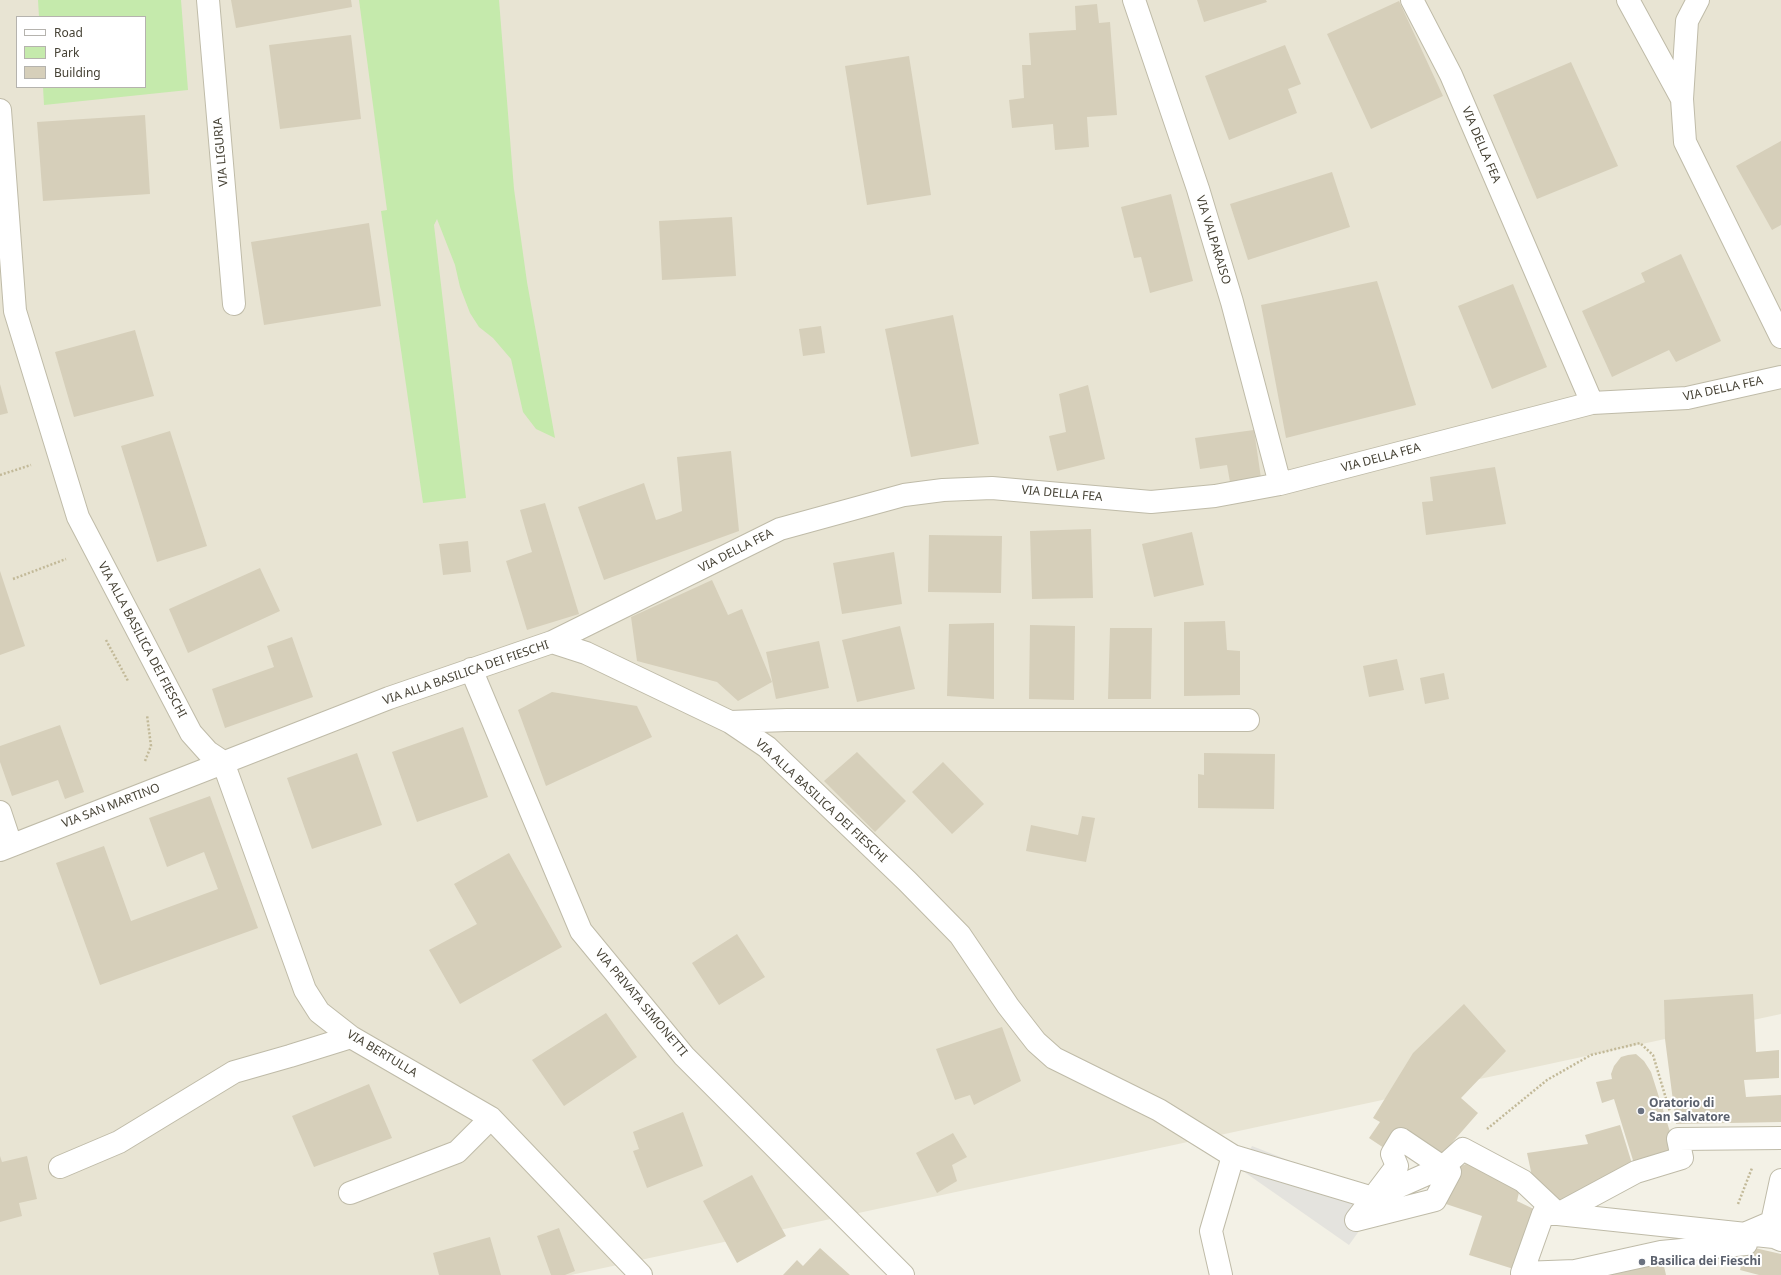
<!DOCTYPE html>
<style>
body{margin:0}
#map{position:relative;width:1781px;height:1275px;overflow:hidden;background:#f3f1e6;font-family:"Noto Sans",sans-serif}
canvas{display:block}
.legend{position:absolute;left:16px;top:16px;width:130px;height:72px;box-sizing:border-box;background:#fff;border:1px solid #b5b3ae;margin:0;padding:5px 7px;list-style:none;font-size:12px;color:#464235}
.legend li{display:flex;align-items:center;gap:8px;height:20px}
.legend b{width:20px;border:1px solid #b5b3ae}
</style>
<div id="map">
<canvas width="1781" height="1275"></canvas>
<ul class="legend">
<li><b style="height:5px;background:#fff"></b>Road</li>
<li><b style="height:11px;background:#c5eaac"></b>Park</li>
<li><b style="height:11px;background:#d6cfba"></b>Building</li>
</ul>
</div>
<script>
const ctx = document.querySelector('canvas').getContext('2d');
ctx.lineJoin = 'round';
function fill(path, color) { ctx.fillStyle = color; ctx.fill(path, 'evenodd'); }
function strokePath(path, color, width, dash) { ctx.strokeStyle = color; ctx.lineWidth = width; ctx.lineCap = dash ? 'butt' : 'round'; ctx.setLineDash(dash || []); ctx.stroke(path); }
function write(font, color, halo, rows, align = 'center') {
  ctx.font = font + ' "Noto Sans",sans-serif'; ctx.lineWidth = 4; ctx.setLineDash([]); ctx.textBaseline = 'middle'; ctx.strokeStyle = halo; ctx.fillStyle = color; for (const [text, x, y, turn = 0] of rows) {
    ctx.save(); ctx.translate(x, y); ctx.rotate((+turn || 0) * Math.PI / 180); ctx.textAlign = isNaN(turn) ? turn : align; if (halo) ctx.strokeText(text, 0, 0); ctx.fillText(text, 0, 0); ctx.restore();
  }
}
fill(new Path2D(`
 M0,0h1781v1014l-1210,261h-571zM17,17h128v70h-128z`), '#e8e4d3');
fill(new Path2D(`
 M38,0h143l7,90 -144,15 -1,-18h102v-70h-106z
 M359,0h140l15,189 13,93 28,156 -19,-9 -13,-17 -12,-53 -18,-21 -14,-11 -9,-14 -10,-26 -5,-22 -18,-46 -3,6 32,273 -43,5 -42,-292 6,-1z`), '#c5eaac');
fill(new Path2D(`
 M1252,1146l120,47 5,13 -28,39 -109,-76z`), '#e4e3de');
fill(new Path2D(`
 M231,0h120l1,7 -116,21z
 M1197,0h69l1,2 -63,20z
 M1399,1l44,95 -72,33 -44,-95z
 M1097,4l2,19 11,-1 7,93 -30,2 2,30 -34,3 -2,-26 -41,4 -3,-28 15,-2 -2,-33h9l-2,-32 47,-3 -1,-24z
 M351,35l10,84 -81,10 -11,-84z
 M1285,45l16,39 -13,5 9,24 -68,27 -24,-64z
 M909,56l22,139 -64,10 -22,-139z
 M1571,62l47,104 -81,33 -44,-104z
 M145,115l5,79 -107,7 -6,-79z
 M1781,141v84l-9,5 -36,-64z
 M1332,172l18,55 -102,33 -18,-56z
 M1171,194l22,87 -43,12 -9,-36 -7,1 -13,-51z
 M732,217l4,59 -74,4 -3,-59z
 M369,223l12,83 -117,19 -13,-83z
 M1681,254l40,87 -45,21 -7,-12 -57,27 -30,-66 63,-29 -4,-9z
 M1377,281l39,124 -130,33 -25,-133z
 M1513,284l34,83 -55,22 -34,-83z
 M953,315l26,129 -68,13 -26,-128z
 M821,326l4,27 -22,3 -4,-27z
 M135,330l19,66 -80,21 -19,-65z
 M0,384l8,29 -8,2z
 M1088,385l17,74 -48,12 -8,-35 17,-4 -7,-38z
 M1254,430l7,48 -31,4 -3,-17 -27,4 -5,-31z
 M170,431l37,115 -50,16 -36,-116z
 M731,451l8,80 -135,49 -26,-73 66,-24 12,37 13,-4 13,-5 -5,-54z
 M1495,467l11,57 -80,11 -4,-33 11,-1 -3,-24z
 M545,503l34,111 -52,16 -21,-69 26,-9 -12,-42z
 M1091,529l2,69 -61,1 -2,-68z
 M1192,532l12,53 -50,12 -12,-53z
 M929,535l73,1 -1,57 -73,-1z
 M468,541l3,31 -28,3 -4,-31z
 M894,552l8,52 -60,10 -9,-51z
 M260,568l20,43 -92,42 -19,-44z
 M0,571l25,75 -25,9z
 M712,580l16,35 14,-6 30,73 -34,19 -21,-19 -80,-21 -6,-44z
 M1225,621l2,29 13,1v44l-56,1v-74z
 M994,623v76l-47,-3 2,-72z
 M1030,625l45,1 -1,74 -45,-1z
 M900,626l15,63 -58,13 -15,-62z
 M1110,628h42l-1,71h-43z
 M292,637l21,60 -88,31 -13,-39 62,-22 -7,-21z
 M819,641l10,47 -53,11 -10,-47z
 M1397,659l7,31 -35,7 -6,-31z
 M1444,673l5,26 -24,5 -5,-26z
 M552,692l85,14 15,31 -106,49 -28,-76z
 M60,725l24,67 -19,7 -7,-19 -46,16 -12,-34v-16z
 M463,727l25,70 -71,25 -25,-70z
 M857,752l49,49 -31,31 -51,-51z
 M357,753l25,72 -70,24 -25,-71z
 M1204,753l71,1 -1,55 -76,-1v-34l6,1z
 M943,762l41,42 -32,30 -40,-42z
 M210,796l48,132 -158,57 -44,-122 48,-17 27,75 87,-32 -14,-37 -37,15 -18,-49z
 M1082,816l13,2 -9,44 -60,-11 5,-26 47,10z
 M509,853l53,94 -102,57 -31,-54 48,-26 -23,-40z
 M737,934l28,43 -46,28 -27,-42z
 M1753,994l3,58 23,-2v28l-35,2 2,17 35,-2v27l-105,2 -11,-85 -1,-39z
 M1464,1004l42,47 -45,47 17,15 -42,48 -35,-24 -11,15 -21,-14 11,-16 -7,-4 40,-65z
 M606,1013l31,44 -73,49 -32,-46z
 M1002,1027l19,54 -47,24 -4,-10 -15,5 -19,-51z
 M1636,1054l8,7 7,11 27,85 -42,13 -22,-71 -12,4 -6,-21 16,-3 -1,-5 3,-8 7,-9 7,-2z
 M369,1084l23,54 -78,29 -22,-51z
 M683,1112l20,54 -56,22 -14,-37 6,-2 -6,-17z
 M1620,1125l14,45 -72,39 -27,-19 -8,-37 61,-9 -3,-9z
 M953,1133l14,24 -15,8 5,16 -20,12 -21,-40z
 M0,1156l2,6 25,-6 10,43 -18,4 3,13 -22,6z
 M1470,1162l50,26 -3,13 23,11 -20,59 -51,-16 13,-39 -45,-15 16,-31z
 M752,1175l34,61 -49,27 -34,-62z
 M559,1228l16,43 -10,4h-14l-14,-39z
 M490,1237l11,38h-62l-6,-22z
 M1746,1246l35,8v21h-22l-19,-5z
 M820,1248l30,27h-67l14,-15 6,6z
 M1661,1253l5,22h-89z`), '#d6cfba');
const minor = new Path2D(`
 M208,0l26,304
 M1134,0l64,189 34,113 48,182
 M1412,0l39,75 141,328
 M1628,0l54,99
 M1698,0l-11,21 -5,78 3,43 96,195
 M0,110l15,201 63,206 113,216 17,19 15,10
 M552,642l228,-113 124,-34 39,-5 49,-2 159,14 64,-6 65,-12 312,-81 95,-5 94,-21
 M471,669l110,262 103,125 219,219
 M730,722l57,-2h461
 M223,762l82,228 14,22 32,25 140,81 150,157
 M0,812l11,33
 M0,850l389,-152 163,-56 34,11 144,69 37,25 140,134 53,54 48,71 28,36 18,16 105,52 74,46 140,42 70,-31 20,-18 60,32 35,33 216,23 7,3
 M1781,1138l-103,1 4,19 -46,14 -78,42h-15l-21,59 53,-2 86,-19 85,-8 -2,-10 28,-12 9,-42
 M1401,1139l49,33 -15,28 -79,20 41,-54 -5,-12z
 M60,1167l59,-25 115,-70 56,-16 61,-19
 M350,1193l107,-41 34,-34
 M1221,1275l-10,-44 22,-75`);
strokePath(minor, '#bfbba8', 24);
strokePath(new Path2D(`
 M0,475l31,-10
 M13,579l53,-20
 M106,640l22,41
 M145,761l6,-15 -4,-31
 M1487,1129l60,-49 44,-25 49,-12 13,12 17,57
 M1738,1204l14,-36`), '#c2b998', 2.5, [2, 2]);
strokePath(minor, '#fff', 22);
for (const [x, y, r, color] of [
 [1641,1111,4,"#6b7280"],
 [1642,1262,4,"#6b7280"]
]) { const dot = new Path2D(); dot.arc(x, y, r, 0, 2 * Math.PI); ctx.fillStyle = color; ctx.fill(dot); strokePath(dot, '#fff', 1.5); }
write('12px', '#464235', '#fff', [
 ["VIA DELLA FEA",1481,145,67],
 ["VIA LIGURIA",221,152,-95],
 ["VIA VALPARAISO",1213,240,73],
 ["VIA DELLA FEA",1723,389,-12],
 ["VIA DELLA FEA",1381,458,-15],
 ["VIA DELLA FEA",1062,494,5],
 ["VIA DELLA FEA",736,551,-27],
 ["VIA ALLA BASILICA DEI FIESCHI",142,640,62],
 ["VIA ALLA BASILICA DEI FIESCHI",466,673,-19],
 ["VIA ALLA BASILICA DEI FIESCHI",821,801,43],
 ["VIA SAN MARTINO",111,806,-21],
 ["VIA PRIVATA SIMONETTI",641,1003,50],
 ["VIA BERTULLA",382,1054,31]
]);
write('bold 12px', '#5b616d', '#fff', [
 ["Oratorio di",1649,1104],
 ["San Salvatore",1649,1118],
 ["Basilica dei Fieschi",1650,1262]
], 'left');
</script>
